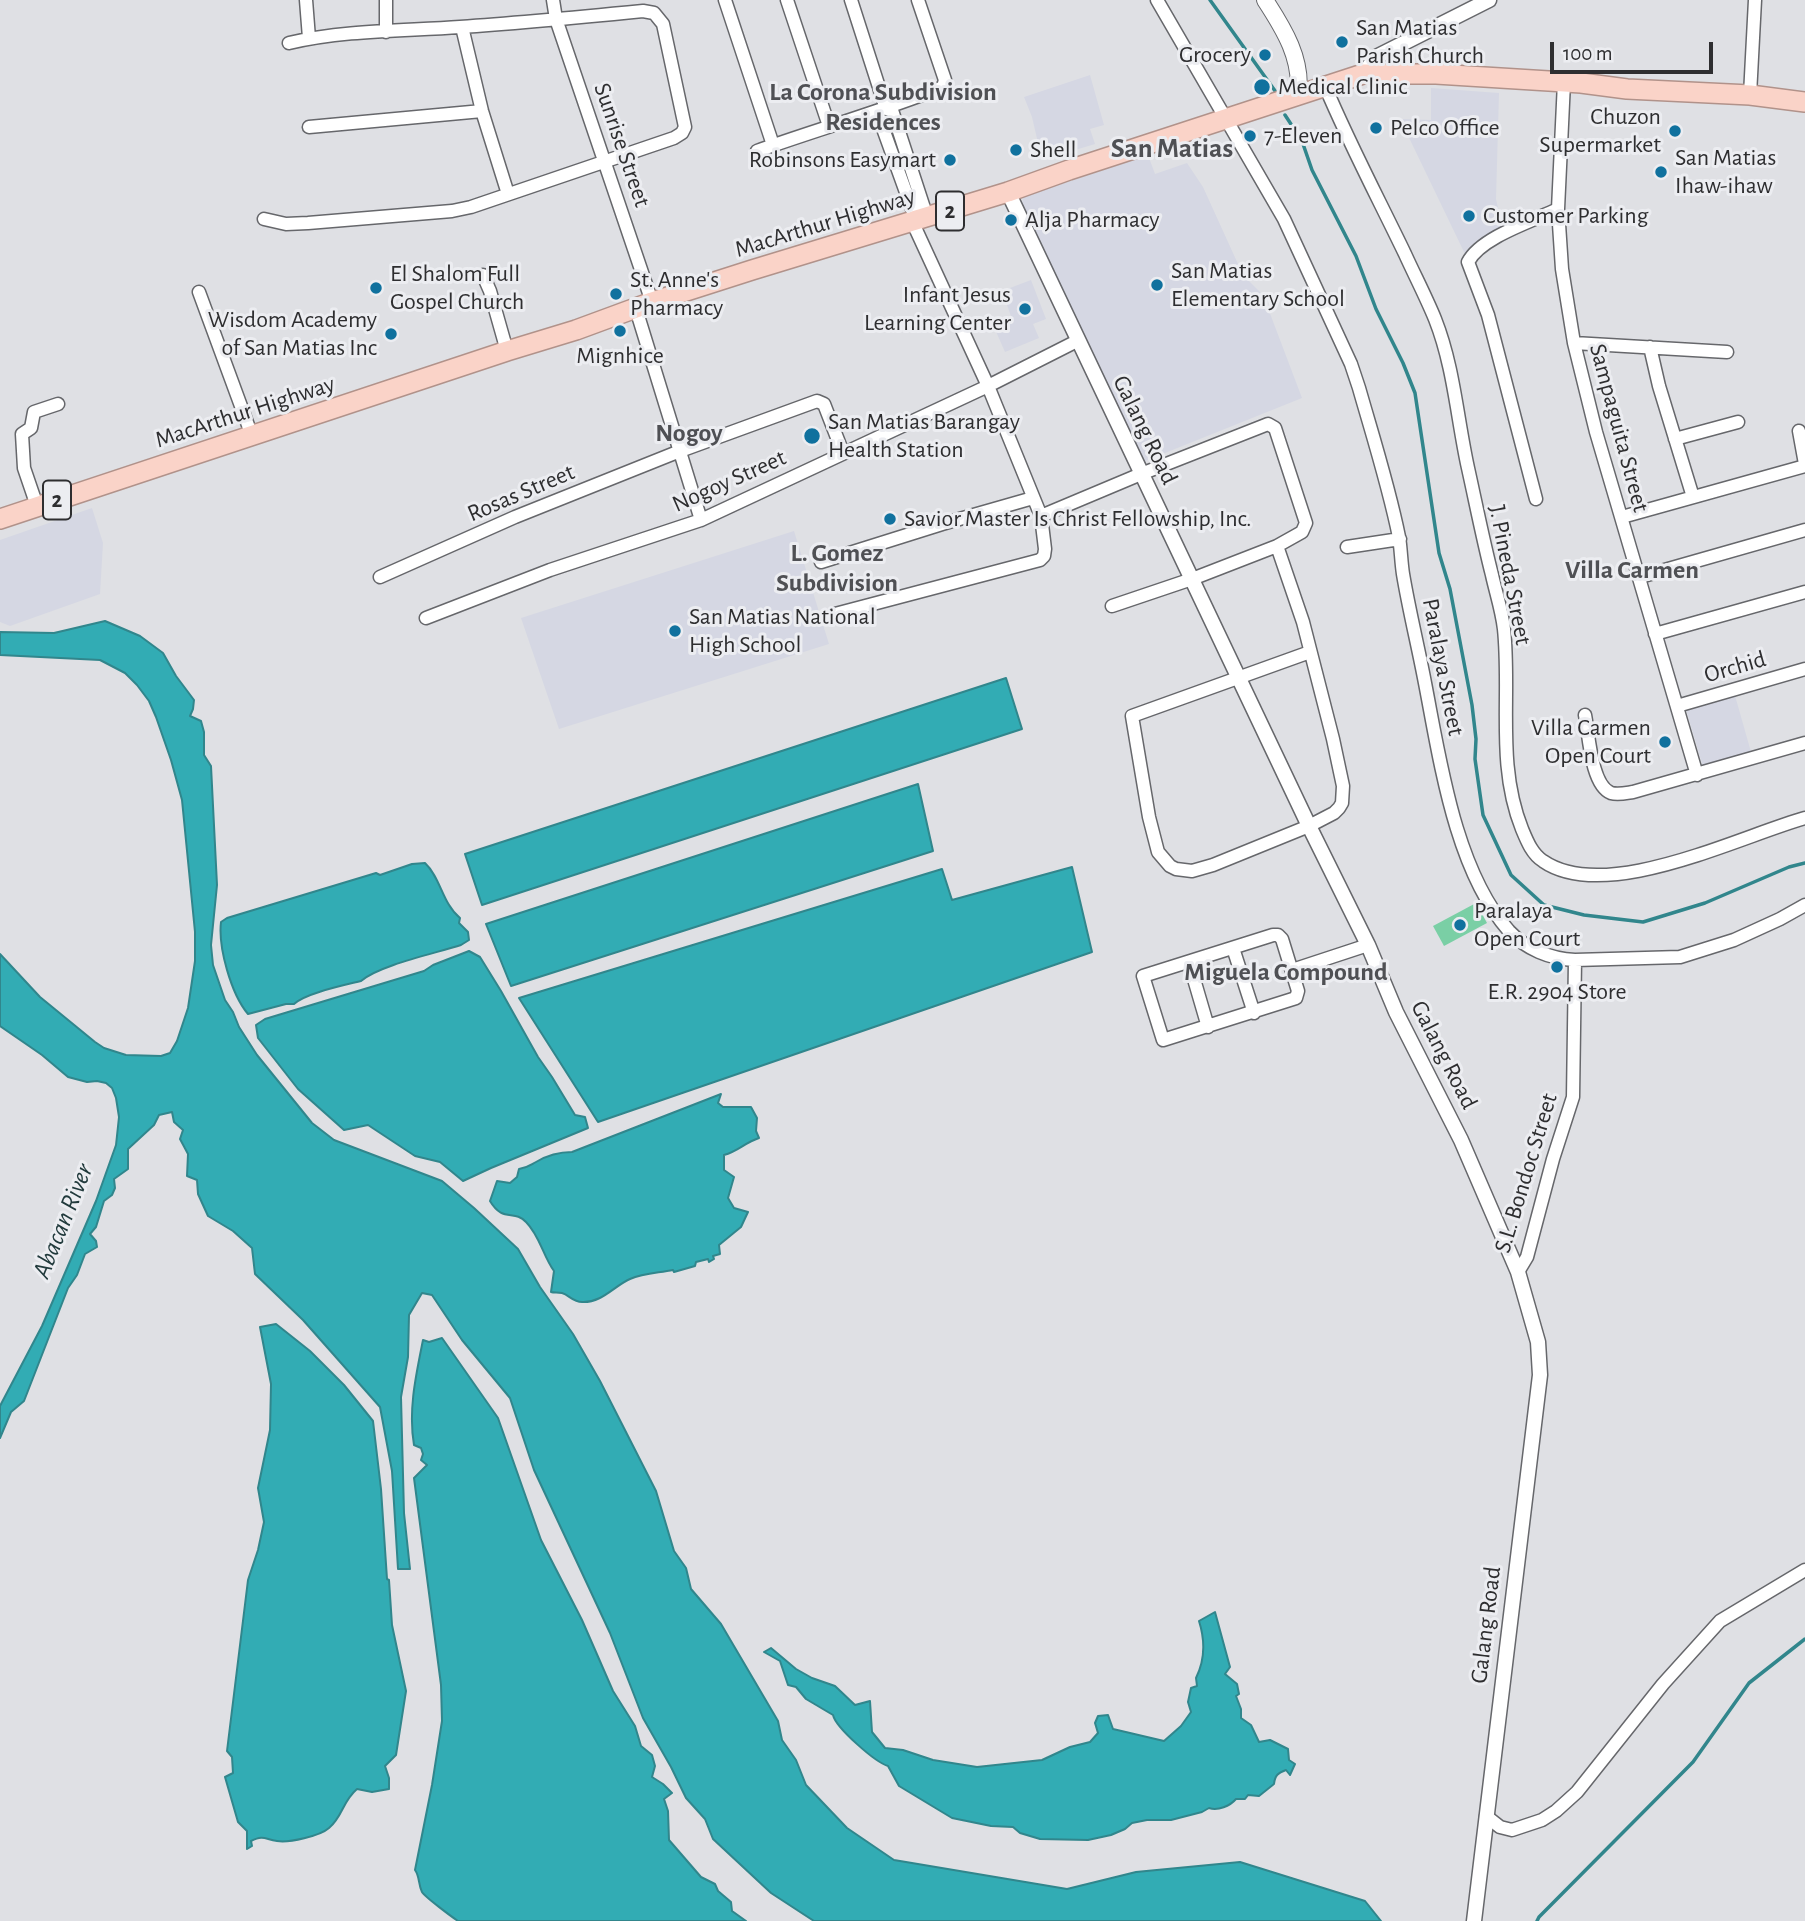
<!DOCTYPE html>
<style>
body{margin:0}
#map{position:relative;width:1805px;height:1921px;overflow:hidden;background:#dfe0e4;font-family:"Alegreya Sans",sans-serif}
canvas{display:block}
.scale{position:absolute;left:1550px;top:42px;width:163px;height:32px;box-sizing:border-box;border:4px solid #2e2e30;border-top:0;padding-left:9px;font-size:21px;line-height:24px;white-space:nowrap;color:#2e2e30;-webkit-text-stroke:5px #ecedf1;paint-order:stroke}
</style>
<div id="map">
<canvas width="1805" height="1921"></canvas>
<div class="scale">100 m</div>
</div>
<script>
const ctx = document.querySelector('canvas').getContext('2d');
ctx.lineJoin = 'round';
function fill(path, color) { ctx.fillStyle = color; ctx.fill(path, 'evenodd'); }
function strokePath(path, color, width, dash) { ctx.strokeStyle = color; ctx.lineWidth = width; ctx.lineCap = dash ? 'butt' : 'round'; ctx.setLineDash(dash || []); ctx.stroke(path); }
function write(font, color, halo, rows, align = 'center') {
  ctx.font = font + ' "Alegreya Sans",sans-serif'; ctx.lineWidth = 6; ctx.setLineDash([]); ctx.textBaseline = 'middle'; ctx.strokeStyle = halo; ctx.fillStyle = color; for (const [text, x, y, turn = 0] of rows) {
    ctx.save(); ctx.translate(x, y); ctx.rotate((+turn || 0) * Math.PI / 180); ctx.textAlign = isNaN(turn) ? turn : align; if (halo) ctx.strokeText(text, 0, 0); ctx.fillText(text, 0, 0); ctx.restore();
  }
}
fill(new Path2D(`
 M1090,75l14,50 -14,4 5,15 -53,16 -10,-43 -8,-20z
 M1431,88l68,5 -3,106 8,36 -39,19 -65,-135 31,1z
 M1148,155l7,19 32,-11 16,24 40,88 20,20 39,103 -157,63 -123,-256 1,-8z
 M1031,280l15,39 -13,5 6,14 -34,14 -11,-25 18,-8 -10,-28z
 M92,508l11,35 -3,51 -90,32 -10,-4v-82z
 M794,531l35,113 -270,85 -38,-111z
 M1734,692l17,60 -48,15 -18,-61z`), '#d5d7e3');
fill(new Path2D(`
 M1476,903l11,20 -43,23 -11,-20z`), '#7acfa5');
const water = new Path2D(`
 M105,621l35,15 23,17 13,23 18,24 -1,9 -3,7 11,5 3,11v23l7,11 6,119 -6,60 2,20 12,35 8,12 6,15 18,28 55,68 22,17 108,41 32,27 44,41 22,38 33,47 27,47 56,110 18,60 12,17 5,21 30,35 57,97 4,19 14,20 10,25 41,43 47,32 173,29 69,-17 104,-10 125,39 16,20h-567l-43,-28 -58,-54 -8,-20 -19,-21 -15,-31 -28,-49 -33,-85 -76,-163 -24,-72 -48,-58 -30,-45 -10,-2 -13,22 -1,42 -7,40 3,116 6,56h-12l-6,-98 -12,-64 -77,-87 -48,-46 -3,-26 -19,-17 -25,-15 -10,-22 -1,-14 -10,-4 1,-22 -8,-15 3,-9 -9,-8 -2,-10 -13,3 -5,10 -26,24v20l-14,10 1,9 -3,7 -8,6 -8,26 -6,7 6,7 1,6 -12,7 -8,21 -9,13 -44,113 -13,11 -11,26v-32l42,-80 54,-125 20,-56 3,-28 -3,-19 -4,-10 -6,-5 -9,-2 -10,1 -19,-5 -26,-22 -42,-29v-72l40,43 55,45 9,6 22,7 35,1 9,-3 7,-12 11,-33 7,-47v-29l-13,-132 -11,-40 -15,-43 -7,-16 -12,-16 -12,-12 -25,-13 -100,-5v-23l54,1z
 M1006,678l16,51 -540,176 -17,-51z
 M918,784l15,67 -422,135 -25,-62z
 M425,863c16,15 17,40 35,55l-1,5 9,9 1,8 -8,5c-24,8 -82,20 -100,36 -16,4 -55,12 -67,23h-8l-38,10c-17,-20 -30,-67 -27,-92l6,-4 149,-45 4,2 32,-11z
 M1072,867l20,85 -494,170 -79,-124 423,-129 10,31z
 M469,951l11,6 21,34 37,66 14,20 23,38 10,2 3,11 -97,40 -28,13 -23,-19 -25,-6 -47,-31 -24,5 -46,-41 -40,-51 -2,-13 9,-6 159,-48 9,-6z
 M721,1094l-3,9 5,4h28l6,11 -1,13 3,7c-15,5 -20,13 -35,17v15l10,7 -6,21 6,10 14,4 -7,15 -22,18 1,9 -7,2 1,3 -5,3 -1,-3 -12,3 -1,4 -21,6 -1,-2c-14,3 -29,3 -43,9 -16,7 -28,24 -48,23 -9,0 -13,-7 -20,-9 -4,-1 -8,0 -11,-1l3,-21c-11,-15 -14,-35 -28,-49 -12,-13 -23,1 -36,-21l7,-20 13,2 7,-6 2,-8c8,-1 10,-3 17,-7 10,-6 24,-10 36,-10z
 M276,1324l34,27 34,34 29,36 8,68 6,90 2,1 3,45 14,66 -10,64 -11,11 4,12v11l-17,3 -15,-3c-15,13 -14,27 -28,39 -9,8 -40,15 -52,13 -13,-2 -13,-6 -26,0l1,5 -5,3v-18l-9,-9 -13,-45 8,-4 -1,-16 -5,-6 21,-171 10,-30 6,-28 -6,-34 12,-58 1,-46 -11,-57z
 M442,1338l56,80 43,122 41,80 31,71 22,35 6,20 11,9 3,11 -3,11 11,7 9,9 -8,6 4,12 1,29 32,37 14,7 3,7 13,11 1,9 14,10h-288c-6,-4 -33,-24 -36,-29 -4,-8 -2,-15 -7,-22l17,-85 10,-64 -1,-36 -27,-207 13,-13 -6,-5 2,-6 -2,-6 -7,-3c-6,-35 2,-70 9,-105l6,2z
 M1215,1612l15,55 -5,7 12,10 2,10 -3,2 5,13v9l10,7 8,17 11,-2 18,9 1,11 6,4 -5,11 -4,-5c-8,3 -11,5 -12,14l-15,12 -11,-1 -3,4h-9c-6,7 -18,12 -27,9l-7,4 -31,8h-24l-15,3 -7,6 -14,6 -23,5 -48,-1 -20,-6 -7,-6 -22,-1 -39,-8 -53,-32 -11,-20c-13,-4 -52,-38 -55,-51l-27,-16 -10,-12 -8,-2 -8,-24 -16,-9 7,-4 25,21 16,9 23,8 20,19 15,-4 2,31 13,16 18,2 30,10 44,7 65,-7 28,-13 20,-5 8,-9 -3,-10 3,-7 10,-1 5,14 51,12 17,-15 10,-14 -3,-10 3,-14 6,-2 -1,-8c9,-18 9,-38 3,-57z`);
fill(water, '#32acb4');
strokePath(water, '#31868c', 2);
strokePath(new Path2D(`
 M1210,0l68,95
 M1285,115l17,26 10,29 44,86 20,53 27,54 12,30 24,160 11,36 22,116 4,34 -1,20 8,56 28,60 33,30 40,10 59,7 62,-19 84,-36 16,-4
 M1537,1921l2,-4 154,-155 56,-79 56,-44`), '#31868c', 3.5);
const minor = new Path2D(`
 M306,0l3,38
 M553,0l3,19 96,283
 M725,0l48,145
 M787,0l42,126
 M851,0l35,109
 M1157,0l127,219 67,145 8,24c14,49 30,99 40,149 2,12 2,24 4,37 6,36 15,72 22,109 15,77 30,187 84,248 17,18 41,28 66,29l105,-3 54,-17 46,-21 25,-14
 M462,27l20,84 26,83
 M386,32v-32
 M1564,82l-6,127 4,60 12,74 22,89 101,343
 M1325,86c24,57 53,112 80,168 10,22 21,43 30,65 19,48 22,99 33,149 8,36 15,72 24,107 4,18 10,36 12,54 7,68 -8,135 18,200 5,12 10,25 21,32 62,43 195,-24 262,-43
 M1750,95l5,-95
 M891,107l36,110
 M877,112l39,108
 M309,127l173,-16
 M757,151c62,-22 125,-40 186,-64l2,-7 -27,-80
 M264,219l22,5 22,-1 144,-12 19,-4 203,-69 8,-5 3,-6 -22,-103 -9,-11 -11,-2c-61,6 -122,12 -183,16 -57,4 -116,3 -171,16
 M483,275l7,16 17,60
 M199,292l53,144
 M636,309l65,211
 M1574,343l153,9
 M1650,347l9,39 34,111
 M1799,431l6,33
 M1675,439l63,-17
 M1536,499l-48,-184 -20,-53c13,-25 65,-41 90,-53
 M37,506l-13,-38 -2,-34 9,-6 3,-16 24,-8
 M1041,516l100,-42 122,-48 5,-2 7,4 31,95 -4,9 -25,14 -85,33 -80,27
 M1622,517l183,-51
 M1277,546l26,76 30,117 10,47 -1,17 -3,5 -5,5 -25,13 -96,39 -21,6 -16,-2 -6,-3 -12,-14 -9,-35 -17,-101 178,-64
 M1347,547l53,-8
 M821,562l121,-38 91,-26
 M380,577l135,-60 165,-66 137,-50 7,3 19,49
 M1640,577l165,-47
 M835,614l205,-54 4,-4 1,-7 -4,-33 -53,-130 -76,-165
 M426,618l124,-48 151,-50 287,-134 89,-45
 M1655,634l150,-42
 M1677,706l128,-37
 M1585,715c4,20 6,70 26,78 7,2 15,0 22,-1l172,-49
 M1273,935h5l4,4 16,52 -2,7 -133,42 -20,-64z
 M1233,948l21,65
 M1189,962l19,65
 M1292,970l76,-25
 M1518,1272l9,-15 26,-98 20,-62 2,-137
 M1486,1816l14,11 12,3 30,-10 14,-9 21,-19 86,-108 57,-63 85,-51`);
const tertiary = new Path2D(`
 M1363,74l13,-17 113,-57
 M1008,192l301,634 59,119 28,67 65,128 57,132 20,70 2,33 -66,546`);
const secondary = new Path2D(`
 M1265,0c19,29 38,60 33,95`);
const trunk = new Path2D(`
 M0,519l507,-168 69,-21 76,-28 100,-32 256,-78 61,-22 294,-96h73l145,9 46,6 123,6 55,7`);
strokePath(minor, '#66676b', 15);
strokePath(tertiary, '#66676b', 17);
strokePath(secondary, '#66676b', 18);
strokePath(trunk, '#b1928a', 22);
strokePath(minor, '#fff', 12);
strokePath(tertiary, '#fff', 14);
strokePath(secondary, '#fff', 16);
strokePath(trunk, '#fad3c8', 19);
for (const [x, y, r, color] of [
 [1342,42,7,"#10719e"],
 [1265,55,7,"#10719e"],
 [1262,87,9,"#10719e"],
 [1376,128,7,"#10719e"],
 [1675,131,7,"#10719e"],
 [1250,136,7,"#10719e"],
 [1016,150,7,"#10719e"],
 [950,160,7,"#10719e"],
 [1661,172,7,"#10719e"],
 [1469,216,7,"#10719e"],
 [1011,220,7,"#10719e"],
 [1157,285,7,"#10719e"],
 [376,288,7,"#10719e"],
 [616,294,7,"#10719e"],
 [1025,309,7,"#10719e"],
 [620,331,7,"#10719e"],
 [391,334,7,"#10719e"],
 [812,436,9,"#10719e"],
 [890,519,7,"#10719e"],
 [675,631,7,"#10719e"],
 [1665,742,7,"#10719e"],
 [1460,925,7,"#10719e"],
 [1557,967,7,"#10719e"]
]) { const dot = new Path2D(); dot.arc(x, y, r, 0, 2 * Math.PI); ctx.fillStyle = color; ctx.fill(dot); strokePath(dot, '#ecedf1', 2.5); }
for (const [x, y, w] of [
 [950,211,28],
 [57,500,28]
]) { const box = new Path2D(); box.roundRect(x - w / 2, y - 19.5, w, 39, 5); ctx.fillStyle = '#ecedf1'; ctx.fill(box); strokePath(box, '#2e2e30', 2); }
write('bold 23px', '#2e2e30', null, [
 ["2",950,211],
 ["2",57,500]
]);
write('24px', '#2e2e30', '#ecedf1', [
 ["San Matias",1356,28],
 ["Parish Church",1356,56],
 ["Grocery",1251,55,"right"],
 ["Medical Clinic",1278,87],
 ["Chuzon",1661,117,"right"],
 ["Supermarket",1661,145,"right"],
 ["Pelco Office",1390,128],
 ["7-Eleven",1264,136],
 ["Shell",1030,150],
 ["San Matias",1675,158],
 ["Ihaw-ihaw",1675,186],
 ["Robinsons Easymart",936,160,"right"],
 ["Customer Parking",1483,216],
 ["Alja Pharmacy",1025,220],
 ["San Matias",1171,271],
 ["Elementary School",1171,299],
 ["El Shalom Full",390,274],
 ["Gospel Church",390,302],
 ["St. Anne's",630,280],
 ["Pharmacy",630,308],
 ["Infant Jesus",1011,295,"right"],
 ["Learning Center",1011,323,"right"],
 ["Wisdom Academy",377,320,"right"],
 ["of San Matias Inc",377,348,"right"],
 ["Mignhice",620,356,"center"],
 ["San Matias Barangay",828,422],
 ["Health Station",828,450],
 ["Savior Master Is Christ Fellowship, Inc.",904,519],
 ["San Matias National",689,617],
 ["High School",689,645],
 ["Villa Carmen",1651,728,"right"],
 ["Open Court",1651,756,"right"],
 ["Paralaya",1474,911],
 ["Open Court",1474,939],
 ["E.R. 2904 Store",1557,992,"center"]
], 'left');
write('24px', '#2e2e30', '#ecedf1', [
 ["Sunrise Street",622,145,71],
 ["MacArthur Highway",825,223,-17],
 ["MacArthur Highway",245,412,-18],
 ["Sampaguita Street",1619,428,75],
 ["Galang Road",1145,430,64],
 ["Nogoy Street",729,481,-24],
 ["Rosas Street",521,493,-23],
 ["J. Pineda Street",1510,575,79],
 ["Paralaya Street",1443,667,79],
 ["Orchid",1735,667,-16],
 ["Galang Road",1444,1055,63],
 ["S.L. Bondoc Street",1526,1173,-73],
 ["Galang Road",1486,1625,-83]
]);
write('bold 26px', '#4f5054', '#ecedf1', [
 ["La Corona Subdivision",883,92],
 ["Residences",883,122],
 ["Nogoy",689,433],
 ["L. Gomez",837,553],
 ["Subdivision",837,583],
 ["Villa Carmen",1632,570],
 ["Miguela Compound",1286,972]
]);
write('italic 26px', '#213a3c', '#ecedf1', [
 ["Abacan River",63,1221,-68]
]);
write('bold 28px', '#4f5054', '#ecedf1', [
 ["San Matias",1172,149]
]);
</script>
